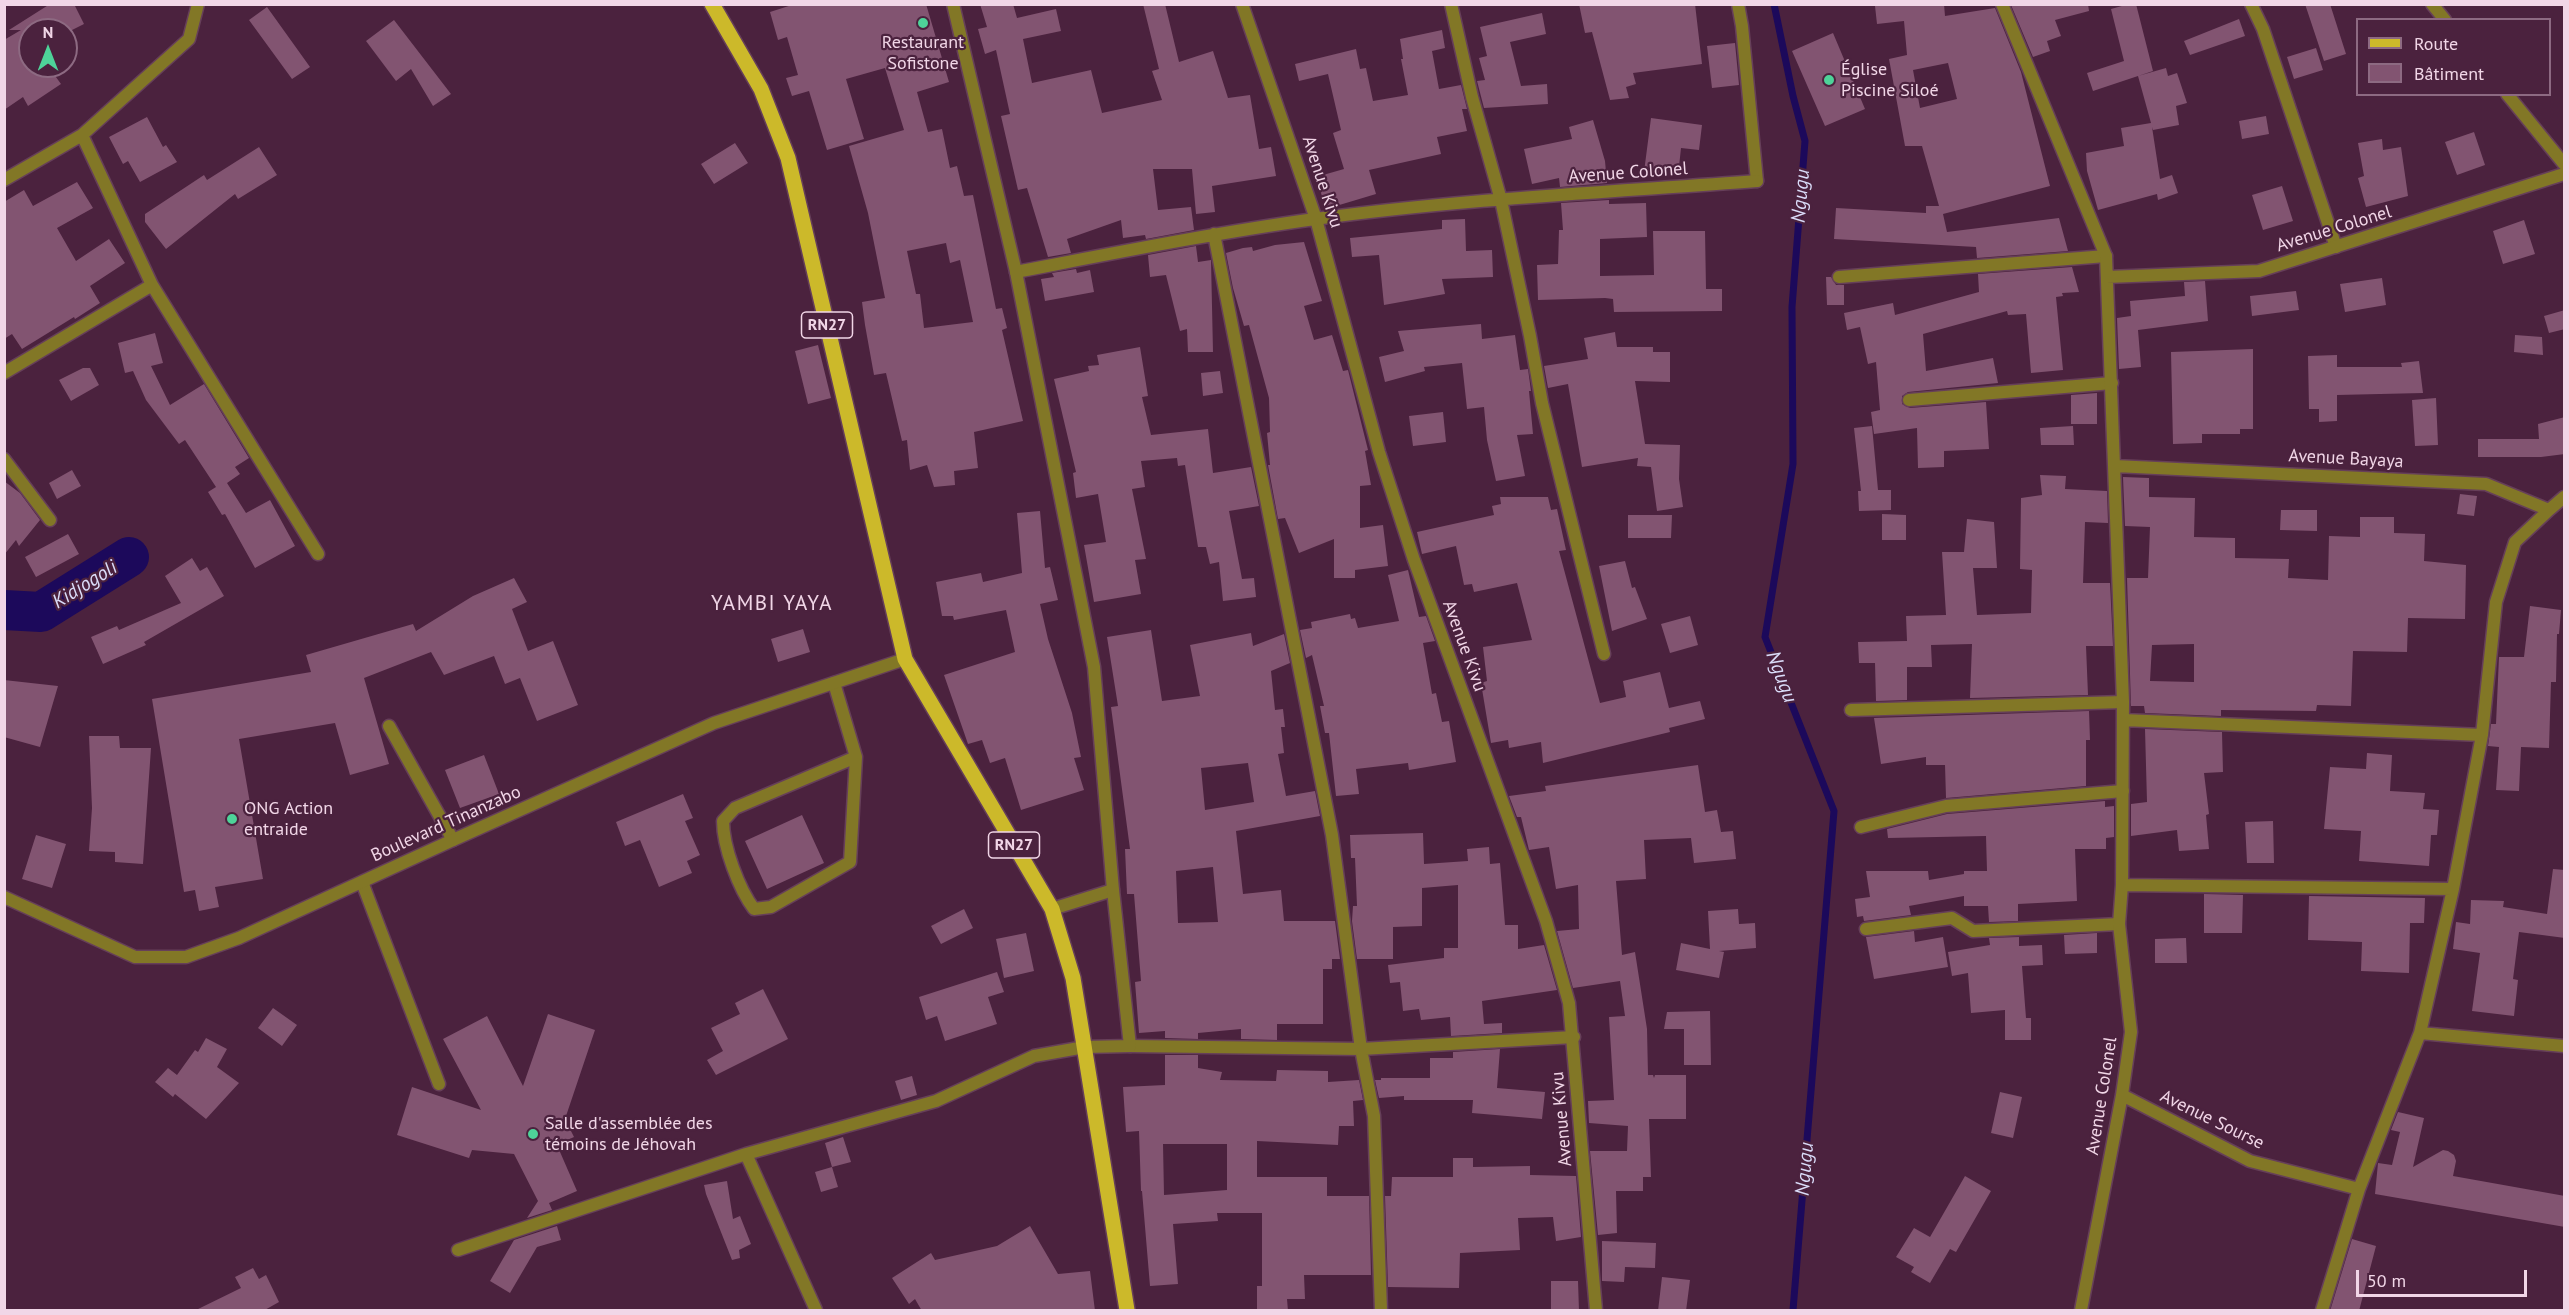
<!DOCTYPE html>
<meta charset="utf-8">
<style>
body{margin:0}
#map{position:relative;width:2569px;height:1315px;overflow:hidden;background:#4b223e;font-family:"PT Sans",sans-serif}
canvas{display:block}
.frame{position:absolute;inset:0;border:6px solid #f1d6e7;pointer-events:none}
.legend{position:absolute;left:2356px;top:18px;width:195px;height:78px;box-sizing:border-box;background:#4b223e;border:2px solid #8d6a82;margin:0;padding:8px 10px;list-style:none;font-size:18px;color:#f1d6e7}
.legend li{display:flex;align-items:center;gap:12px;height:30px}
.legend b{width:30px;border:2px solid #8d6a82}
.north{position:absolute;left:18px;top:18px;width:60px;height:60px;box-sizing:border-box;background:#4b223e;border:2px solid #8d6a82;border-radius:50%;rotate:0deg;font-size:16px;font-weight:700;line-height:24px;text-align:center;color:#f1d6e7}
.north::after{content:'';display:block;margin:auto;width:21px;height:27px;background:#4ed399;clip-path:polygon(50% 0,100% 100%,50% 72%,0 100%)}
.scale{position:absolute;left:2356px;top:1270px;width:171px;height:27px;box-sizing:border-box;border:3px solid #f1d6e7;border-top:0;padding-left:8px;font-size:18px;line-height:21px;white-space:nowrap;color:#f1d6e7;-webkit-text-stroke:4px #4b223e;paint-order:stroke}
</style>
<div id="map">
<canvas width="2569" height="1315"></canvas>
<div class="frame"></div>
<ul class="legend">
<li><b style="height:8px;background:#ccb92a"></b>Route</li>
<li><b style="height:16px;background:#825471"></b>Bâtiment</li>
</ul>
<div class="north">N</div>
<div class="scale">50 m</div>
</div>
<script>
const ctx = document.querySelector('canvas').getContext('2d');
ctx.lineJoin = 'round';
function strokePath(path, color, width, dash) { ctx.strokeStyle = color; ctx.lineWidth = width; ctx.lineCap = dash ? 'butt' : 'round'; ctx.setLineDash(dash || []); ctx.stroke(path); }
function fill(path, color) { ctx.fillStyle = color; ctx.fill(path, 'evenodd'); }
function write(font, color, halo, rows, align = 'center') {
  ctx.font = font + ' "PT Sans",sans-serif'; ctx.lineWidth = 4.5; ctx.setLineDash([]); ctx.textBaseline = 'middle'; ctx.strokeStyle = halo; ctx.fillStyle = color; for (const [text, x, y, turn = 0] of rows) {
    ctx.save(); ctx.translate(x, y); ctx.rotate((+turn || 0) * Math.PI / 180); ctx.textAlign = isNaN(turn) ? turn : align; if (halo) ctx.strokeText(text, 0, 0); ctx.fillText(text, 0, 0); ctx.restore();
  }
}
strokePath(new Path2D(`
 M1774,4l19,92 12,45 -13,166 1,157 -28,173 69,174 -41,499`), '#1c095b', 7);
strokePath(new Path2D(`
 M4,610l37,2 88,-55`), '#1c095b', 40);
fill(new Path2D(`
 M50,4h24l10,20 -12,6h-42v36h18l13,18 -33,22 -5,-9 -19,13v-70l17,-10h-12z
 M795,4h131l23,78 -32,10 11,40 14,-3 8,39 7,-2 7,30 9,-1 23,114 6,-1 5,20 -5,2 21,91 -49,11 4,36 -24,3 1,14 -21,2 -7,-22 -17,5 -3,-30 -5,1 -16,-68 -12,2 -9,-50 -3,-23 23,-4 -17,-85 -19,-67 55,-16 -19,-62 -39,11 18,60 -37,11 -18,-59 -17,5 -6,-18 12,-3 -11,-38 -9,3 -8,-28zM946,243l4,20 10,-3 13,62 -49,6 -4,-34h-4l-9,-43z
 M980,4h33l4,14 39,-9 5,22 -38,8 9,44 59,-13 11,43 60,-13 -10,-29 7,-2 -16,-65h22l14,58 34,-11 15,47 22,-3 9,54 12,-2 5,29 -64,10 3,26 -19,2 -4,-45h-39l5,41 33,-3 3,23 -48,9 -1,-4 -22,3 -2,-18 -54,19 4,14 -23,4 -21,-69 -9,2 -17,-74 9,-2 -14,-64 -11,4 -7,-25 9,-2z
 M1579,4h116l7,60 -69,9 3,11 -10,3 3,11 -19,2 -18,-68 -7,1z
 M1893,4h51l1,12 50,-8 26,64 29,114 -107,28 4,18 112,-14 9,33 -91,7 -1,-11 -142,-8 2,-31 90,5v-7h13l-17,-60h-17l-16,-87 18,-4 -3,-34 -27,3 -2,-18zM1948,63l9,36 -37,9 -7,-38z
 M2088,4l1,7 -34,9 6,16 -14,5 3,10 -17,6 -22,-52z
 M2129,4h7l17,67 -60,20 -6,-18 37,-12 -13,-52z
 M2305,4h25l16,50 -22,7z
 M267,7l43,60 -18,12 -43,-59z
 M1542,13l4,21 -36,8 11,44 26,-2 1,20 -64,4 -7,-27 8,-1 -6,-22 8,-2 -7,-29z
 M2239,19l6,17 -55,19 -6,-14z
 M394,20l57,74 -18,12 -22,-37 -15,12 -30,-40z
 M1442,30l3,18 -13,3 7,38 22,-4 6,24h-5l5,22 -30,6 4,17 -72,16 7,24 -50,15 -10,-32 28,-8 -11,-36 8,-3 -13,-56 -29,7 -4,-17 61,-15 4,20 6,-1 7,33 35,-6 -7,-36h2l-3,-20z
 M1833,33l32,76 -40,17 -33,-75z
 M1735,43l4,42 -27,3 -5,-42z
 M2316,48l7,22 -29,9 -7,-22z
 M2166,68l2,8 9,-3 10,30 -11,3 3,19 -26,5 -1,-3 8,52 12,-4 6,18 -20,7 -1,-6 -59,16 -11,-39 -1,-18 38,-7 -3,-18 30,-5 -13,-47z
 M2266,116l3,18 -27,5 -3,-18z
 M147,117l16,30 3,-2 11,17 -37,20 -12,-21 -5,3 -14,-27z
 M1651,118l51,7 -3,25 -18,-2 -3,28 -34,-4z
 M1593,120l12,41 2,22 -47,4 -1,-9 -27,6 -8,-35 48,-10 -3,-12z
 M2474,132l11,33 -28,10 -12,-33z
 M2382,139l1,11 18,-3 7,49 -42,11 -8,-29 6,-2 -6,-33z
 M735,143l13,20 -34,21 -13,-20z
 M259,147l18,28 -39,24 -3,-5 -69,55 -21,-27v-8l59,-39 3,5z
 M77,182l16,26 -36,20 19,33 33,-22 16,24 -35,23 10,17 -25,16 -1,-2 -52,32 -10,-15 -8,5v-137l20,-12 9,16z
 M2282,186l11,35 -30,9 -11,-35z
 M1609,200v4l37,-1 1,34 -47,2v37l54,-1 -1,-44h52l1,58h16v22l-108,1 -1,-13 -8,-1 -67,2 -1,-35 21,-1 1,-34h4l-2,-27z
 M1465,219l1,32 26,-1 1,27 -51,2 3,15 -61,11 -5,-50 -27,2 -2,-19 92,-9v-9z
 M2524,220l11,34 -32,10 -10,-33z
 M1304,242l18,59 -18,5 10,34 18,-5 11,36 5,-1 20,80 -3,1 6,34 -11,1v42l23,-3 5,41 -33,4v8h-21v-39l-35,14 -14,-35 -7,1 -10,-54h2l-3,-32 3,-1 -1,-34 -20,-73 -5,1 -11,-38 -7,-35 17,-5 9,-1 1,4 22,-6z
 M1196,246l2,16 13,-2 2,92h-25l-1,-23 -7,2 -14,-56 -16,2 -2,-22z
 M2072,267l7,25 -17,1 1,3 -7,1 7,73 -32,3 -5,-59 -18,1 -1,-4 -84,23 3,37 67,-13 5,25 -90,9 -6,4v8l8,4 76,-6 3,47 -45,2v16l-26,1 -1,-40 -43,6 -3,-22 9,-2 -4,-48 -8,2 -8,-37 -13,3 -3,-17 49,-10 2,12 84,-23 -1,-18z
 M1076,269l1,4 13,-3 4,22 -49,9 -4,-22 13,-2 -2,-4z
 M1826,277h5l5,8h8v20h-17z
 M2382,278l4,27 -41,7 -5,-28z
 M2205,281l3,40 -70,9 3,37 -22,2 -2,-51 14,-2 -1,-15 55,-5 -1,-14z
 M2296,291l3,19 -47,6 -2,-20z
 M2565,310v19l-16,4 -5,-17z
 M1481,324l1,15 33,-4 5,35 8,-1 3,22h-2l4,43 -16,1 8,41 -29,5 -9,-41 -3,-33 -17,2 -5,-46 -38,4 1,4 -40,11 -6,-25 25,-6 -6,-20z
 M1615,332l2,15h36v5h17v30l-35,-1 10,63 35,1 -1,34 4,28 -26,4 -6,-44 -14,-1 1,-8 -56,9 -14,-83 -20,4 -4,-22 44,-7 -4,-21z
 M155,333l8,30 -12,3 19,39 34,-21 45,74 -14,9 5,7 -13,9 19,30 24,-13 25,46 -40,22 -30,-54 -3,1 -14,-23 8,-5 -31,-47 -6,4 -33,-44 -13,-29 -8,2 -7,-30z
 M2515,335l27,2 1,18 -29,-3z
 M818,345l13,53 -23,6 -13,-53z
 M1140,347l8,49 -6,1 9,38 57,-6 5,44 38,-6 8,39 -30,5 13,68 12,-1 2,19 -33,4 -4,-39 -9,2 -4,-17h-8l-13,-82 -7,1 -1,-8 -36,3 4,26 -13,2 14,70 -11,1 6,34 -47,8 -10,-57 22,-3 -8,-48 -22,4 -3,-25 3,-1 -22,-93 35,-8 -1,-5 11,-1 -2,-10z
 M2253,349v80h-13v5h-38v9l-29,1 -2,-92z
 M2337,355v12h65l-1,-4 18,-2 4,32 -86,2v26l-18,1v-13h-10l-1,-53z
 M83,368h7l9,17 -28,16 -12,-21z
 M1220,371l3,22 -20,3 -2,-23z
 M2097,393v31h-26v-29z
 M2436,398l2,47 -23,1 -3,-46z
 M1443,412l3,30 -33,4 -4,-30z
 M2565,417v37l-24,3h-63v-18h61l-1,-15z
 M1872,426l6,64h13v20l-32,1 -1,-20h3l-7,-63z
 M2073,426l1,19h-33l-1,-17z
 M72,470l9,16 -24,13 -8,-16z
 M2040,475l26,1 -1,13 42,2 1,32 -23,-1 -2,61h27l3,63h-27l2,49 -118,3 2,-54 -41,1 1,22h-25v33l-31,1 -1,-38h-16l-1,-21 49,-1 -1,-25 40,-1 -4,-63h22l3,-33 27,3 3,46h-24l4,47 54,-2 1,-43 -12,-1 1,-71 21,-3z
 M2123,477l26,1v19l46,1 -1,39 41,1v20l54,1 -1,19 40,2 1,-44 31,1v-20h34v16l31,1 -1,27 42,4 -1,54 -57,-1 -1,34 -54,-1 -2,55 -34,-1 -1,6 -95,-1v6l-76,-3 -1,-7h-13l-4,-128h21l2,-51 -25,-1zM2194,644v38l-44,-1 2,-36z
 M4,481l16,12 20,27 -21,26 -3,-6 -12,15z
 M2460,494l17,2 -3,20 -17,-2z
 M1500,497h48l3,13 6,-1 9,41 -7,1 41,152 26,-6 -3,-16 37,-9 9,36 31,-7 5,18 -36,9 1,4 -127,31 -2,-21 -32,6 -1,-8 -17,3 -10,-60 6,-2 -4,-34 49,-7 -15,-57 -43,9 -2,-8 -8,1 -8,-39 -34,8 -5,-22 77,-17 -2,-9 9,-2z
 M2281,510h36v21l-37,-1z
 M1040,511l5,57 5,-1 8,33 -18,4 8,35 24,74 9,44 -7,1 10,32 -63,20 -16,-52 -15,5 -8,-23 -14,4 -24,-69 71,-23 -9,-42 -52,10 -1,-4h-11l-6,-34 45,-9 2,9 39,-9 -5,-60z
 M1882,514l24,1v25h-24z
 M1628,515h44l-1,23h-43z
 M68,534l11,20 -43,23 -11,-20z
 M192,558l8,13 7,-4 17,29 -80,46 2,3 -43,19 -12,-27 26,-11 2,4 62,-27 -16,-27z
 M1625,561l7,27 3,-1 12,32 -35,12 -13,-65z
 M1408,570l11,47 7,-1 9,25 -12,2 9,51 4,-1 6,29 7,-1 7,41 -47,8 -1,-7 -52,6 3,25 -23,2 -7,-63h-4l-5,-27h4l-12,-51 -6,3 -6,-28 12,-2 -1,-6 39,-8 1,5 4,-1 3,10 41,-7 -11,-46z
 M514,578l13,24 -15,7 16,42 25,-10 25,64 -41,16 -17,-43 -15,6 -11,-28 -50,19 -13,-23 -67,26 25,86 -39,11 -15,-52 -96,16 24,140 -48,8 4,20 -20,4 -4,-21 -11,2 -32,-193 159,-27 -5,-17 107,-31 3,7 57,-35z
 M2530,606l31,4 -2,24h-2l-1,48h-5l-2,66 -28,-1 -2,44 -23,-1 3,-43 -11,-1 3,-22h5l3,-67h25z
 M1690,616l8,29 -28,8 -9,-29z
 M803,629l7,23 -32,10 -7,-23z
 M1151,630l11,71 38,-5 -10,-51 61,-12 2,13 31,-12 6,29 -19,8 4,39 8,-1 2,18h-4l3,26 -6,1 8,42 29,-5 5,25 -84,15 7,63 38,-4 3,31h51l5,38h-8v10h-9v55h-46v16l-36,-1v-10l-43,4v6l-33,-1v-7l-26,2 -4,-51 6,-1 -7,-87h-7l-2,-45h5l-19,-142 7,-1 -11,-69zM1248,763l6,39 -49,8 -4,-42zM1213,867l5,55 -40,1 -2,-52z
 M4,680l54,6 -18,61 -36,-10z
 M2089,711l1,29h-4v46l-140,12 -1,-33h-19v-8l-45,7 -7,-46z
 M2145,729l77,3 1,40 -19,1 5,41 -3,1 3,34 -30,2 -2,-21 -46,6v-32l16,-2z
 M89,736h30l1,12h31l-8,116 -28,-2v-10l-26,-1 3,-43z
 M2367,753l25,2 -2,36 35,2 -2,16 16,1 -2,25h-6l-2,31 -70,-5 2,-30 -37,-2 6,-62 36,2z
 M484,755l15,39 -39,14 -15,-38z
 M1698,765l7,47 12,-2 4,22 12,-1 3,28 -42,4 -3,-25 -47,2 2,39 -30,2 6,74 13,-3 12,77 1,46h5l1,3 1,-3h31v44h-37l2,58h-8v14h-27l1,42 -19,2 -8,-84h37l1,-25 -39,-3 -1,-22 26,-1 -5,-83 16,-1 -5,-35 -47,7 -16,-57 22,-2 -1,-44 -22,4 -7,-42 -20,3 -8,-33h-4l-8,-21 37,-5 -1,-5z
 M683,794l10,24 -8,3 15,34 -13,6 5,12 -33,14 -19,-47 -15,6 -9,-24z
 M2105,801v6l9,-1v31l-8,1v11h-31l2,52 -59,3v17l-29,1 -1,-16h-24v-10l-55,10 2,9 -47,6 -1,-5 -6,1 -2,-18 15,-2 -4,-26h62l1,9 35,-6v-3h23l-1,-35 -98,2 -1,-9 60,-15z
 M802,815l22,48 -57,26 -22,-48z
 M2273,821l1,42h-27l-2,-41z
 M1423,833l1,31 44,-3 -1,-12 22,-2 1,17 10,-1 5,62h13v24l26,-4 13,45 -75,11 2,23 18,-1v10l-51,3 -1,-19 -29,3 -2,-11 -16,2 -3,-29 -10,1 -2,-18 56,-7v-10h14v-63l-36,3v38l-29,1v32h-36l-5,-38 1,-15h4l-2,-48h-4l-1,-23z
 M36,835l30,9 -14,44 -30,-9z
 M2553,869l12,1v68l-46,-6 -6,47 5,1 -4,36 -42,-5 8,-58 -27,-4 3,-27 14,2 1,-24 33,1 -1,6 44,7z
 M2204,894l39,1 -1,38h-38z
 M2309,896l116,2 -1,25h-14l-1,50 -48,-2 1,-29 -54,-2z
 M964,909l9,19 -32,16 -10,-18z
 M1738,909l1,15 16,-1 1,25 -37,3 5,1 -5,26 -43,-8 5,-27 29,6 -2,-38z
 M1914,931l1,11 28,-5 5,30 -74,12 -8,-42z
 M1026,933l8,38 -30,7 -8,-39z
 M2097,933v20l-32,1 -1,-19z
 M2019,937v9l23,-1 1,20 -21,1 4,52h5v22h-26v-30l-34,3 -3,-40 -16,3 -4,-24 42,-7 -1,-7z
 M2186,938l1,25h-32v-24z
 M997,972l7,20 -16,5 9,27 -52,17 -8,-25 -11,4 -7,-23z
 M763,989l25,50 -72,36 -9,-15 16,-9 -12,-23 29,-14 -5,-11z
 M273,1008l24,17 -15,21 -24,-18z
 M1710,1011l1,54h-27v-36h-20l3,-17z
 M548,1014l47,16 -30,89 9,18 -17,8 20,46 -28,12 3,7 -25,8 11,-17 -24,-47 -42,-4 -3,8 -72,-23 15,-48 69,23 -38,-71 44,-23 36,70z
 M206,1038l21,11 -10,18 22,16 -33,36 -31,-25 -2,3 -18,-15 13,-14 9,7 18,-25 3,2z
 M1500,1049l-3,39 48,4 -3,27 -70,-6 1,-13h-69v-4l-25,2 -4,-18h6v-2h49v-20h23v-6z
 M1165,1055h33v13l24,4 -2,8 56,1 1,-11 51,1v11l31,-2 4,20 -10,1 1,25h-15l-1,19 -81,-4v36h70v19h42l2,79h-67l1,24h-18l1,12h-31v-25h5v-73h-45l1,8 -45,3 5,60 -28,2 -8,-95h-1l-2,-60 -13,1 -3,-45 42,-2zM1163,1144h64v46l-63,5z
 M912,1076l5,19 -16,5 -6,-19z
 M2000,1092l22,5 -9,41 -22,-5z
 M2398,1112l26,6 -11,49 30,-17 5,1 6,4 2,6 -3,15 112,20v31l-190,-33 3,-31 14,2 8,-33 -9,-2z
 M843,1137l8,25 -19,5 -7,-24z
 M1453,1158h20v9l57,-1v9l46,1 5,61 -25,4 -3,-24 -35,1 2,32 -60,3 -1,35 -71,-1 -3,-91h6l1,-19h61z
 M832,1167l6,20 -17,5 -6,-20z
 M1965,1176l26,15 -35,61 -6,-3 -20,34 -19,-11 3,-5 -18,-10 18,-29 16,9z
 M727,1181l6,38 7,-3 11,28 -12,6 1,8 -8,2 -26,-66 -2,-9z
 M557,1226l4,14 -24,7 -27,46 -20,-12 24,-41z
 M1030,1226l28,48 32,-3 5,40h-173l-7,-12 -6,5 -17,-26 39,-25 4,7 62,-14z
 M2352,1239l24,7 -17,65h-29z
 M1602,1241l54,2 -1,25 -30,-1 -1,15 -22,-1z
 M253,1268l6,11 7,-4 13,27 -16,9h-69l47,-23 -6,-11z
 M1662,1277l28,3 -4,31h-28z
 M1551,1281h27l1,30h-28z`), '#825471');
const service = new Path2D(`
 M1738,4l4,22 15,155
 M2251,4l12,25 73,218
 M1839,277l267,-21
 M1909,400l203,-17
 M4,459l46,61
 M834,683l22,74 -6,105 -79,45 -17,2c-15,-20 -31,-62 -31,-88l12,-13 121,-51
 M1851,710l272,-8
 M389,726l64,114
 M1861,827l85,-21 177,-15
 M362,882l77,202
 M1866,929l86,-11 21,13 146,-7
 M746,1154l70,156
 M458,1250l288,-96 190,-53 98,-45 51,-9`);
const minor = new Path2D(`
 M1242,4l74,215 63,233 35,108 132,361 23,82 27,307
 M1451,4l21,93 29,103 29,136 12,67 62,251
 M2002,4l104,252 17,446 -1,183 -3,39 12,108 -9,63 -41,215
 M82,135l70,150 166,269
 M4,180l78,-45 107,-96 9,-35
 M1214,234l118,601 29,214 13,67 7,194
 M1016,272c99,-19 198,-39 299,-53 146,-20 295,-27 442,-38
 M2107,277l152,-6 305,-97
 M4,373l148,-88
 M2115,466l371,18 63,26 15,-13
 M2123,720l359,15
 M2122,885l331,4
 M1052,909l61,-19
 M2420,1033l144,13
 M1130,1046l231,3 213,-12
 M2122,1095l128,66 109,28
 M2322,1310l37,-121 61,-156 33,-144 29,-154 14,-133 19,-60 34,-32`);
const tertiary = new Path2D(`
 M953,4l63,268 78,395 19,223 17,156 -45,1
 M2432,4l13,16
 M2507,94l57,70
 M4,897l131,60h51l53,-19 214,-98 261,-117 191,-64`);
const primary = new Path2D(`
 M712,4l49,85 27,69 117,501 147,250 21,69 54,332`);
strokePath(service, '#663f59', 15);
strokePath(minor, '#663f59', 15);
strokePath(tertiary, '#663f59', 15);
strokePath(primary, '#663f59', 18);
strokePath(service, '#827726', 12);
strokePath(minor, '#827726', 12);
strokePath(tertiary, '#827726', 12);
strokePath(primary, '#ccb92a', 15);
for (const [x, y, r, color] of [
 [923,23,6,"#4ed399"],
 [1829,80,6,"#4ed399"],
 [232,819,6,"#4ed399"],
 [533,1134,6,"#4ed399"]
]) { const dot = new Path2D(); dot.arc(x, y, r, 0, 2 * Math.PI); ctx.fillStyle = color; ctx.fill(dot); strokePath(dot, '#4b223e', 2); }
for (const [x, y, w] of [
 [827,325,51],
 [1014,845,51]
]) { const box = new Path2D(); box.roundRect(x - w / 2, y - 13, w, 26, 4.5); ctx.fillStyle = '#4b223e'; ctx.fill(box); strokePath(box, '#f1d6e7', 1.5); }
write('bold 16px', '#f1d6e7', null, [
 ["RN27",827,325],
 ["RN27",1014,845]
]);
write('18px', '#f1d6e7', '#4b223e', [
 ["Restaurant",923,43,"center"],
 ["Sofistone",923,64,"center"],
 ["Église",1841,70],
 ["Piscine Siloé",1841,91],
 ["ONG Action",244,809],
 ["entraide",244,830],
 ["Salle d'assemblée des",545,1124],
 ["témoins de Jéhovah",545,1145]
], 'left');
write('18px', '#f1d6e7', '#4b223e', [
 ["Avenue Colonel",1628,173,-4],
 ["Avenue Kivu",1322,182,72],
 ["Avenue Colonel",2334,229,-17],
 ["Avenue Bayaya",2346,459,3],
 ["Avenue Kivu",1464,646,70],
 ["Boulevard Tinanzabo",446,824,-24],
 ["Avenue Colonel",2102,1096,-81],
 ["Avenue Kivu",1562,1119,-95],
 ["Avenue Sourse",2212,1120,26]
]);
write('italic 20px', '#dadcf9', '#4b223e', [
 ["Ngugu",1801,196,-85],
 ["Kidjogoli",85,585,-32],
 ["Ngugu",1781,677,69],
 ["Ngugu",1805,1169,-85]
]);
ctx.letterSpacing = '1.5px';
write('21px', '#f1d6e7', '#4b223e', [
 ["YAMBI YAYA",772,604]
]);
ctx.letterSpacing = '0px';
</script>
